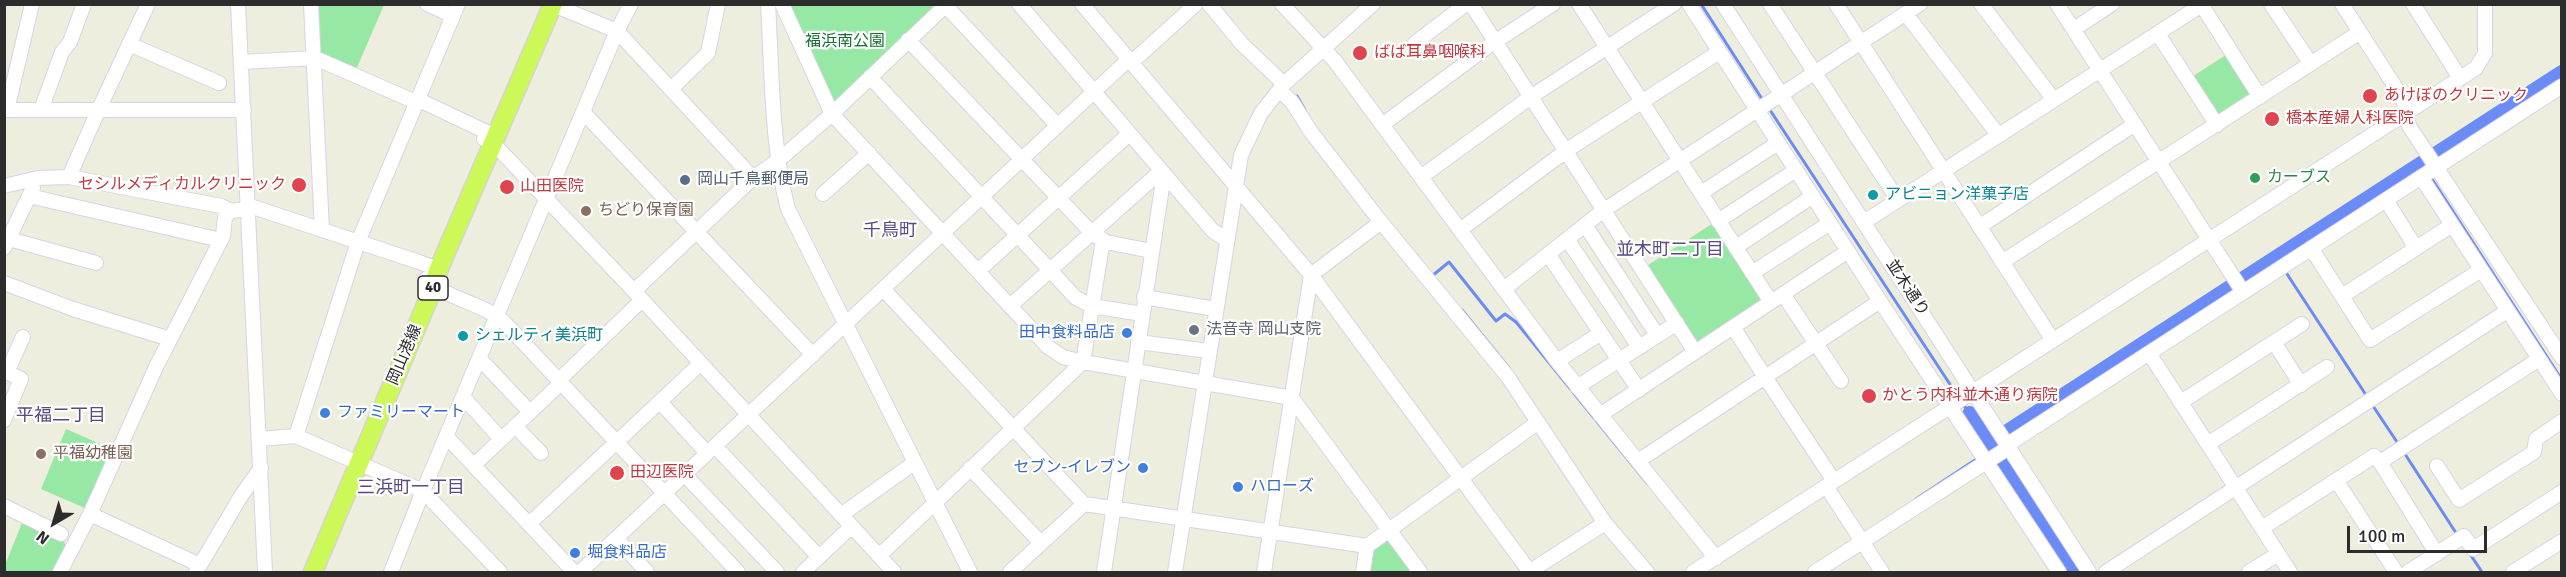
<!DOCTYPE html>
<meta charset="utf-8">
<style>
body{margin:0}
#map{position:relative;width:2566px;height:577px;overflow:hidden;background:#edeedd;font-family:Signika,sans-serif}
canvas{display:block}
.frame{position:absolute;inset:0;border:6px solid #2c2c2c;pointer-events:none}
.north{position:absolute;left:24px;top:493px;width:60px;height:60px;-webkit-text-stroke:4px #fff;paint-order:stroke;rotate:218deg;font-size:16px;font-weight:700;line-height:24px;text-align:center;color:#2c2c2c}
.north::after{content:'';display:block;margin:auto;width:21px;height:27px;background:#2c2c2c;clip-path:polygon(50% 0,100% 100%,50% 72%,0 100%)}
.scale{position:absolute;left:2347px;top:526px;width:140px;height:27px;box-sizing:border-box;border:3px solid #2c2c2c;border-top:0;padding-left:8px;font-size:18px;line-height:21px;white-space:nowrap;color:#2c2c2c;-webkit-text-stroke:4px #fff;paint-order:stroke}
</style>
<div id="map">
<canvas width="2566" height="577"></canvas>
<div class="frame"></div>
<div class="north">N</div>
<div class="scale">100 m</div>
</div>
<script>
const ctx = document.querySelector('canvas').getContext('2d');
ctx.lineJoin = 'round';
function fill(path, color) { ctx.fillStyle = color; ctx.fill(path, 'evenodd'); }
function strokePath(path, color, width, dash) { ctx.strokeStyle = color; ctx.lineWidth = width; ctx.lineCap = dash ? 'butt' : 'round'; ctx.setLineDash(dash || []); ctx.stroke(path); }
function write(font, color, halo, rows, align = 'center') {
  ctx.font = font + ' Signika,"Noto Sans JP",sans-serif'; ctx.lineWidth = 4.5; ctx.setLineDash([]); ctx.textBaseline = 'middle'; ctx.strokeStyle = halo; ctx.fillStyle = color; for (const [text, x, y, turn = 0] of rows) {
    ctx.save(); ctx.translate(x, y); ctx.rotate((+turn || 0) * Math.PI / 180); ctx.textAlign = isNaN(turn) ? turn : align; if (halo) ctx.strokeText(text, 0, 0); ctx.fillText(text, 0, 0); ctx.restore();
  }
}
fill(new Path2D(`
 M316,5h68l-29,67 -36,-16z
 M787,5h152l-106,99z
 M2229,53l23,43 -31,21 -6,-2 -25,-37z
 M1715,222l49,77 -63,44 -4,-1 -49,-77z
 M66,429l48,21 -27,59 -46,-20z
 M24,518l39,21 4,10 -13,23h-49v-7z
 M1386,537l30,35h-50l3,-21z`), '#97e8a4');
strokePath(new Path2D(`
 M1701,4l63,98
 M1297,96l8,14
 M1768,107l191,291
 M2422,164l1,2
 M2432,179l130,201
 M2276,258l2,3
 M1431,274l1,2 17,-14 47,59 9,-7 11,8 131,161
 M2287,274l81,124
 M1462,310l47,58
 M1962,403l8,11
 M2371,403l28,42
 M2403,451l55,85
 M1986,453l6,-4
 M1916,499l62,-41
 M2470,554l12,18`), '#6b8bf6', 3);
strokePath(new Path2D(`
 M1970,414l103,158
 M2006,433l556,-360`), '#6b8bf6', 16);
const minor = new Path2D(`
 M238,4l27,568
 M311,4l11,226
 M427,4l26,12
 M551,4l66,27 136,147
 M768,4c4,66 3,142 20,205l182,363
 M782,4l50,110 216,233 15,10 20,5 209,36 128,174
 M1019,4l194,227 14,9
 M1082,4l229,271 219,297
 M1209,4l33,40 42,40
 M1282,4l53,57 222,300 159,197
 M1471,4l224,348
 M1579,4l192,298
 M1689,4l191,297 179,271
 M1723,4l366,568
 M1770,4l128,196
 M1836,4l216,335
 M1981,4l73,96
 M2057,4l186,288
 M2201,4l59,93
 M2271,4l40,60
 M2342,4l61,95 6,27 153,232
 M2413,4l47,74
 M946,6l112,120
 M1906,14l93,122
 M2074,29l38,-25
 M2158,34l59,91
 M908,40l184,193 14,9 45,9
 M1415,43l51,-39
 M129,44l90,39
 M241,62l74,-4 103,45
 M1132,62l64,-58
 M870,77l206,221 16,8 50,8
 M671,89l37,-36 10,-49
 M1279,90l13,12 19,30 70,90 127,155 97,146 42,49
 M419,100l76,36
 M4,110h240
 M7,110l25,-106
 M41,110l21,-58 8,-10 14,-38
 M583,112l230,243
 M1382,125l108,-80 63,-41
 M484,139l9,4 141,148 260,281
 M69,177l29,-66 50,-107
 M1421,177l111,-81 142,-92
 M2421,177l141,217
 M4,186l34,-8 31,-1 152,29 10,5
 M1701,193l77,-50
 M823,194l46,-41
 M29,196l192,44
 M2386,200l30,48
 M247,205l172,57 11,4 7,7
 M1718,221l78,-51
 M1864,222l339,-218
 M1585,225l72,110
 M1979,227l156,-103
 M1460,230l107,-80 152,-98
 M9,239l87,24
 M1567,239l72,108
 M1736,247l77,-51
 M4,248l29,-60
 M2311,248l59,92 111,-70
 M1548,254l91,136
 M2002,262l358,-230
 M978,271l151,-137
 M1752,273l78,-50
 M426,279c22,21 56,23 79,44l233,249
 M4,283l69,26 97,30
 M1504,289l100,-79 316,-206
 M884,290l200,214
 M634,291l119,-113 27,-19 52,-45 115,-110
 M1783,294l58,87
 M2342,296l110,-71
 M1144,297l71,12
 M1010,306l151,-135
 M1733,327l32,50 115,-76
 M1138,342l71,9
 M2274,342l27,43
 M2149,353l141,219
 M479,358l51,54
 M1557,361l44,-28
 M559,380l83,-80
 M1577,387l100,-64
 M463,397l38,42
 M660,402l47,51
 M2181,402l121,-78
 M1600,415l248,-164
 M4,420l17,-41 -14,-7 16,-35
 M515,426l26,27
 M296,436l62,-194 100,-238
 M446,436l128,136
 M260,439l36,-3 127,55 77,81
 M2208,444l119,-77
 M2007,445l555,-359
 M715,446l104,111
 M1638,461l127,-84 69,104
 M2380,462l159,-103
 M474,465l87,-82
 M2437,466l22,34 75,-48 2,-13 26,-18
 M970,468l71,75
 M685,475l92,97
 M2336,480l60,92
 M1826,486l56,86
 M4,506l57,28
 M90,514l110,51
 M841,515l73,-52
 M529,524l171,-160
 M2262,528l112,-72 6,6 57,92
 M616,538l31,34
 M879,556l204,-194 20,-122
 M60,572l30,-58 66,-147 67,-131 2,-19 6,-6 16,-2
 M196,572l45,-76 20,-28
 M391,572l32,-81 194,-460 14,-27
 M580,572l549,-513
 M803,572l49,-46
 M1010,572l74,-68 283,42 170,-123
 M1104,572l60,-398
 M1175,572l66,-417 20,-42 23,-29 89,-80
 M1264,572l47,-297 70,-53
 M1363,572l4,-26
 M1529,572l76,-49
 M1693,572l783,-504 9,-15v-49
 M1815,572l193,-124
 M2106,572l401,-261
 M2249,572l29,-18
 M2408,572l56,-36 9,13 89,-57
 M2513,572l49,-31`);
const major = new Path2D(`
 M313,572l121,-286 3,-13 116,-269`);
strokePath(minor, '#d8d3e5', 16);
strokePath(major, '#d5d5d5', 21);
strokePath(minor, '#fff', 14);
strokePath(major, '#cdf958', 18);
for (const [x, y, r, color] of [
 [1360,53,8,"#e0444e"],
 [2370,96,8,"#e0444e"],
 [2272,119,8,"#e0444e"],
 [2255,178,6,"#2e9e5b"],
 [685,180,6,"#5c6f8a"],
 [299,185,8,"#e0444e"],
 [507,187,8,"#e0444e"],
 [1873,195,6,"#0f9aa8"],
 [586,211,6,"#8d6e63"],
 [1194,330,6,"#6b7280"],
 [1127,333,6,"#3f7fe0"],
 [463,336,6,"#0f9aa8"],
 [1869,396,8,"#e0444e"],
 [325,413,6,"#3f7fe0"],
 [41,454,6,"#8d6e63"],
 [1143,468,6,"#3f7fe0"],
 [617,473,8,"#e0444e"],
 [1238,487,6,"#3f7fe0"],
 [575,553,6,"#3f7fe0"]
]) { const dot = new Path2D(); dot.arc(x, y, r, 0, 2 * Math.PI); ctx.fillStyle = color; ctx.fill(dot); strokePath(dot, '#fff', 2); }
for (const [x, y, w] of [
 [433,288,30]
]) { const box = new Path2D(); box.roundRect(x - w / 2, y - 12, w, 24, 4.5); ctx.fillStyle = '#fff'; ctx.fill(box); strokePath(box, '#2c2c2c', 1.5); }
write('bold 15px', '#2c2c2c', null, [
 ["40",433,288]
]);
write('16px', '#166f31', '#fff', [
 ["福浜南公園",845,42]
]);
write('16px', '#be3a42', '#fff', [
 ["ばば耳鼻咽喉科",1374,53],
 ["あけぼのクリニック",2384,96],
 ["橋本産婦人科医院",2286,119],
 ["セシルメディカルクリニック",286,185,"right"],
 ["山田医院",520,187],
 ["かとう内科並木通り病院",1882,396],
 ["田辺医院",630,473]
], 'left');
write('16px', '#27864d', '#fff', [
 ["カーブス",2267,178]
], 'left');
write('16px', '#4e5e75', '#fff', [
 ["岡山千鳥郵便局",697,180]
], 'left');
write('16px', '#0d838f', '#fff', [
 ["アビニョン洋菓子店",1885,195],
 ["シェルティ美浜町",475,336]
], 'left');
write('16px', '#785e54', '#fff', [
 ["ちどり保育園",598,211],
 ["平福幼稚園",53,454]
], 'left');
write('16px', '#2c2c2c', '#fff', [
 ["並木通り",1907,288,57],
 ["岡山港線",405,355,-67]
]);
write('16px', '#5b616d', '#fff', [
 ["法音寺 岡山支院",1206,330]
], 'left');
write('16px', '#366cbe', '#fff', [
 ["田中食料品店",1115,333,"right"],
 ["ファミリーマート",337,413],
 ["セブン-イレブン",1131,468,"right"],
 ["ハローズ",1250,487],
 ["堀食料品店",587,553]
], 'left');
write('18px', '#5b4980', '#fff', [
 ["千鳥町",890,231],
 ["並木町二丁目",1670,250],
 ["平福二丁目",61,416],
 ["三浜町一丁目",411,488]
]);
</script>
